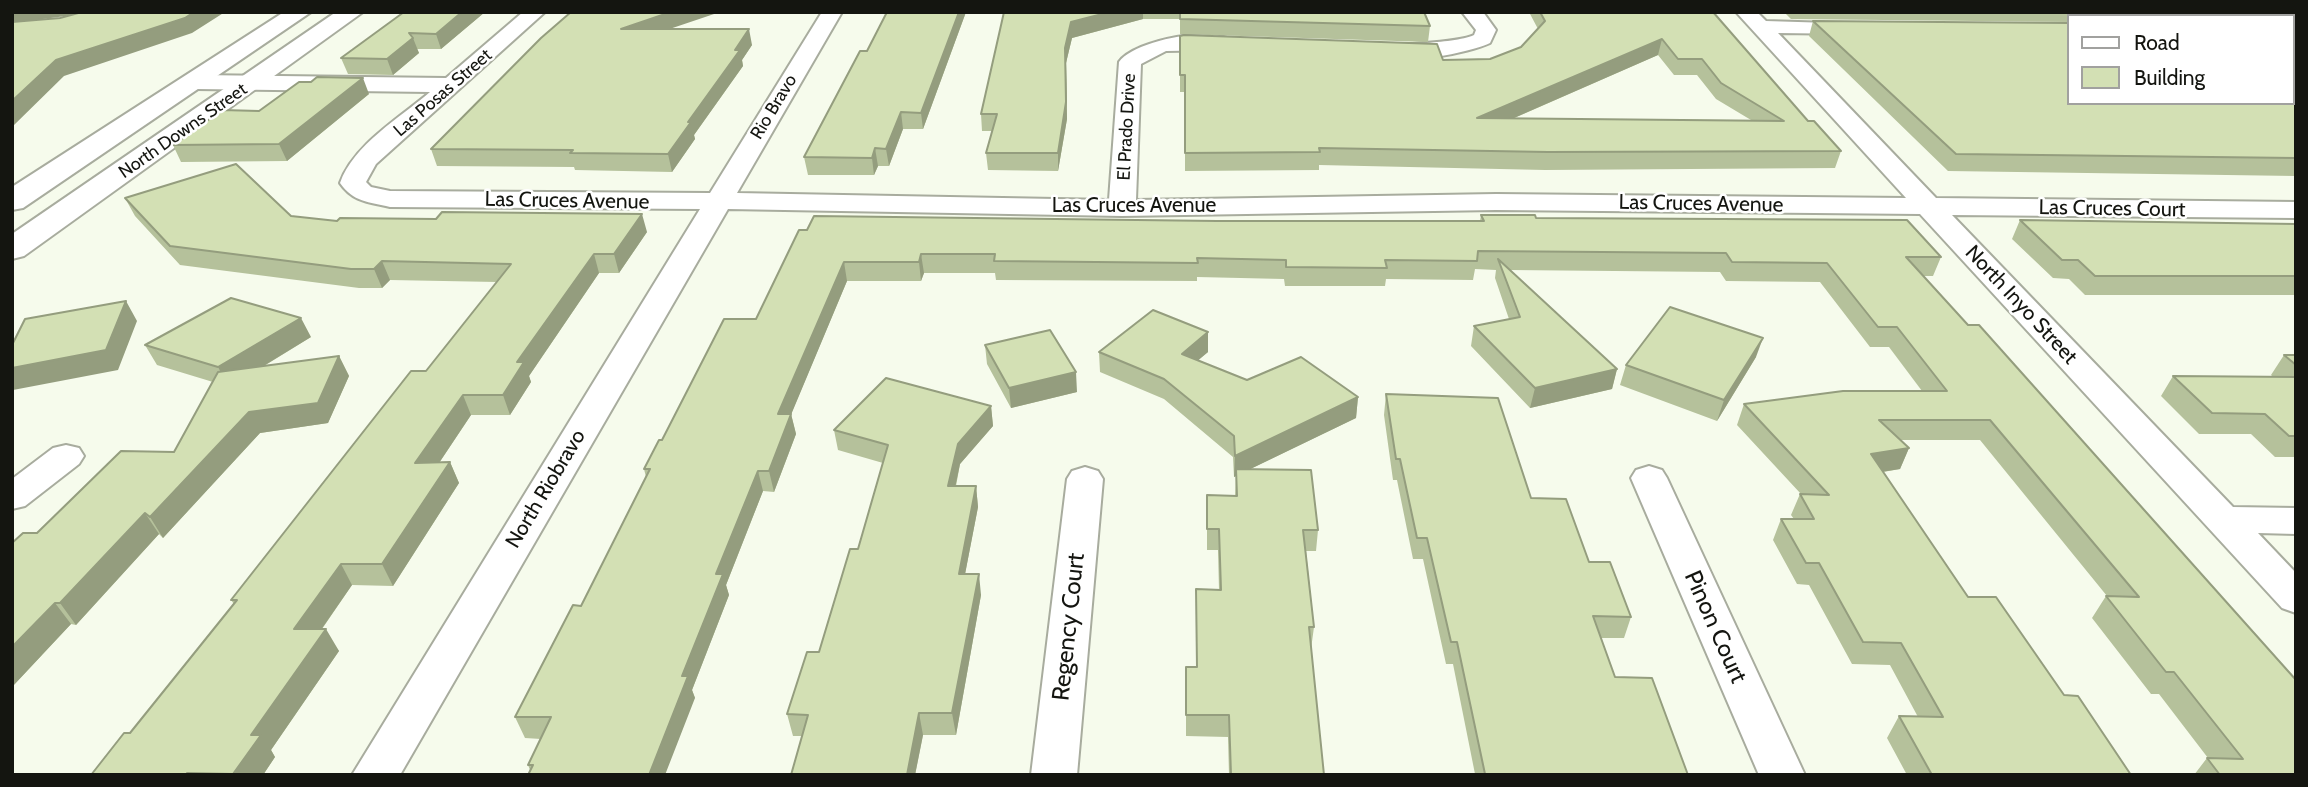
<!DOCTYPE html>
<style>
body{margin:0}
#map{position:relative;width:2308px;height:787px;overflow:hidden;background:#f6fbec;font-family:Cabin,sans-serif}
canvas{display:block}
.frame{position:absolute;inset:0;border:14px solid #141510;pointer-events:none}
.legend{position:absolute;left:2067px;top:14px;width:228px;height:91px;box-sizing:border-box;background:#fff;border:2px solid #a1a19f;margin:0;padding:9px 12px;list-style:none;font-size:21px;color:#141510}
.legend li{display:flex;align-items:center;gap:14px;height:35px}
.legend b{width:35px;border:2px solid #a1a19f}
</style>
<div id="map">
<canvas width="2308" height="787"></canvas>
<div class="frame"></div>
<ul class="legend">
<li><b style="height:9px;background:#fff"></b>Road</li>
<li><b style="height:19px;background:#d3e0b4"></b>Building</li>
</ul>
</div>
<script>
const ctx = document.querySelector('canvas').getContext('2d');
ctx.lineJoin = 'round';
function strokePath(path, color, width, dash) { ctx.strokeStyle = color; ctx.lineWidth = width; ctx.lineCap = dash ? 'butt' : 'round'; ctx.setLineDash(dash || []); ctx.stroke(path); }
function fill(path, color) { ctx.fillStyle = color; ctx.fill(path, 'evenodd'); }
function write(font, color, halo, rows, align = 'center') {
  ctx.font = font + ' Cabin,sans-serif'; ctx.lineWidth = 5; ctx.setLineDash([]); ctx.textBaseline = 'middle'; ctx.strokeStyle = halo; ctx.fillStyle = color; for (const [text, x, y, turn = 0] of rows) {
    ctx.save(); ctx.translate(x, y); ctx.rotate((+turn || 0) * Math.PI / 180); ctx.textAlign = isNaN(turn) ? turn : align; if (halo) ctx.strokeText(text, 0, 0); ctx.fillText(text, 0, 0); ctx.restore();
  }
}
const street = new Path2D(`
 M523,12h22l-169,152 -10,18 5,5 19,4 320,2 112,-181h20l-105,181 372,7 10,-138c15,-22 100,-39 116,-18l-11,6 -58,1 -25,13 -5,136 360,-6 410,4 -170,-186h21l9,9 96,3 3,4 -3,4 -7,2 -77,-1 158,165 360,4v16l-344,-3 281,292 63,1v26l-38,-1 38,40v40l-14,-5 -362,-394 -424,-4 -374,6 -394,-7 -328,566h-48l348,-566 -310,-2c-21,-5 -37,-5 -50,-24 13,-38 61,-66 90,-91l-234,-3 -11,-7 11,-7 250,3z
 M1462,12h21l13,18 -6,13c-19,9 -93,26 -107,7 6,-8 69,-5 91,-15l2,-5z
 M66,445l13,3 5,8 -5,8 -54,42 -13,3v-30l41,-31z
 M1649,466l13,4 5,8 138,297h-46l-128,-297 5,-8z
 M1085,467l13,4 5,8 -26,296h-46l36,-296 5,-8z`);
const secondary = new Path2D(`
 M284,12h27l-288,196 -11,2v-23z
 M336,12h27l-339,244 -12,3v-25z`);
strokePath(street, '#a8ac9e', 4);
strokePath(secondary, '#a8ac9e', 4);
fill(street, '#fff');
fill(secondary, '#fff');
fill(new Path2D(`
 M404,12h81l-44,37h-24l2,4 -26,22 -45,-1 -7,-16z
 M887,12h79l-43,117h-20l-14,37h-11l-4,9h-66l-4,-18 63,-106z
 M1004,12h420l6,14 -2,16 -248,-8v-15h-37l-71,19 -6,25 1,56 -9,52 -70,-1 -2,-17 6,-22h-10l-1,-17z
 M1529,12h184l95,109 33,30 -6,17 -290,2 -226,-5v5l-134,1v-79h-5v-56l263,24 47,-1 31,-12 17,-18zM1658,55l16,20h23l19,24 35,21 -239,-1z
 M1784,12h512v62h-4v-58h-224v6l-277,-3z
 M1813,21l483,83v72l-348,-5 -139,-135z
 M670,29l82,16 -10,15 1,6 -49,69 1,4 -23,33 -97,-2 -1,-3 -137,-1 -6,-17z
 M311,82l58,12 -82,67 -106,1 -8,-17 86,-34z
 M125,198l212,23 310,11 -28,41h-20l-70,103 2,6 -21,33h-39l-32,48 11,-1 9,21 -66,103 -41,-1 -30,44 17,22 -68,99 4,7 -12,18h-172l39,-42 104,-129 -3,-4 195,-229 71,-89 -107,-2 -8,8h-23l-179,-23 -45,-49z
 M1481,215l55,3 405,39 -8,19h-9l372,499h-102l13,-17h1l-49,-64h-8l-59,-76 14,-22h1l-127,-156h-80l9,8 -9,21 -17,3 85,125 96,98 67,80h-224l-20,-37 12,-22 19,1 -28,-52 -38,-1 -43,-79 -12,-1 -24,-44 8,-21h13l-3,-4 9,-21h1l-64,-69 7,-21 178,-13 -33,-44h-19l-50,-65 -94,-1 -6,-9 -211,-2 108,99 -5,20 -82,19 -59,-62 3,-20 35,-7 -14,-41 1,-8 -21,-1 -2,11 -87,-1 -1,7h-100l-1,-7 -87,-2v4l-201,-1 -1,-7h-71l-3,8h-74l-56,133 5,20 -22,58 -11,-1 -37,94 3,10 -37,95 3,8 -165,72 -2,-5 13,-26 -16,-1 -10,-21 66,-111 65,-129 -2,-8 18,-29 94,-121 43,-89 418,-9h263z
 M2020,220l276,4v71h-211l-16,-16 -16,-1 -41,-39z
 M1208,332v20l-10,8 49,20 111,17 -2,21 -106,51 68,61 -2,21h-10l8,76 -3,22 13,126h-95l-1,-38 -42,-1v-69h10v-78l23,1 -1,-40h-11v-55l28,1 1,-20 -2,1 -1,-20 -69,-58 -64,-27 -1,-20z
 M311,337l-47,29 75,-10 10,20 -21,47 -68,10 -97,105 -4,-4 -83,91 -5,-1 -59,63v-144l25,-10 137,-81 39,-70 -56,-17 -12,-20z
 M985,345l92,47 -66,16 -24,-44z
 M2284,355h12v102h-21l-24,-23h-52l-38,-38 12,-20 100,1 -2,-2z
 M1756,357l-39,64 -97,-36 6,-20z
 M1386,394l145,104 58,64 42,55 -7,21h-23l14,39 73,98 -213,-1 -22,-110h-7l-23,-105h-10l-16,-79h-4l-9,-65z
 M991,406l2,20 -33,38 -4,22h20l2,21 -13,67 16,21 -25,140h-33l-8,40h-124l11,-39h-9l-6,-22 32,-62 39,-103 25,-86 -45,-13 -4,-20z`), '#b5c19b');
fill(new Path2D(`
 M12,12h68l-14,4 -54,7z
 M194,12h31l-33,21 -128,43 -52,51v-26l44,-41z
 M462,12h23l-44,37 -5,-15z
 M671,12h49l-95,32 -4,-15z
 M959,12h7l-43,117 -2,-16z
 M1110,12h33v7l-71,19 -6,25 1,56 -9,52v-18l7,-105 6,-26z
 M749,29l3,16 -10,15 1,6 -49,69 1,4 -23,33 -4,-18 20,-32z
 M413,38l6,15 -26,22 -6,-16z
 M1662,39l-4,16 -183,80 2,-17z
 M363,78l6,16 -82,67 -8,-17z
 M901,112l2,17 -14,37 -3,-17z
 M875,148l3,18 -4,9 -2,-17z
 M642,214l5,18 -28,41 -5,-19z
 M594,254l5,19 -70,103 2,6 -21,33 -7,-20 14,-33z
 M921,254l3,19 -3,8 -2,-19z
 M382,261l8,19 -8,8 -8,-19z
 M844,262l3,19 -64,153 -5,-20z
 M126,301l11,20 -19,49 -105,20 -1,-22z
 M301,318l10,19 -82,50 -11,-20z
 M1208,332v20l-26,22v-20z
 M1763,338l-7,19 -39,64 7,-21z
 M339,356l10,20 -21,47 -68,10 -97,105 -13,-21 99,-105z
 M1617,369l-5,20 -82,19 5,-20z
 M1076,372l1,20 -66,16 -2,-20z
 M463,395l8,20 -46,69 -10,-21z
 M1358,397l-2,21 -120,58v-7v7l-2,1 1,-21z
 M991,406l2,20 -33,38 -9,43 -3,-21 10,-42z
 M791,414l5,20 -22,58 -5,-21z
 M1909,448l-9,21 -38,6 9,-21z
 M450,462l9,21 -66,103 -11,-22z
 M758,471l5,20 -37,94 3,10 -37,95 3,8 -30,77h-16l67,-201z
 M976,486l2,21 -17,88 -2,-21z
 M145,513l14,21 -83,91 -16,-22z
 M341,564l11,21 -45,65 -13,-21z
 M979,574l2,21 -25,140 -4,-22z
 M55,603l16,21 -59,63v-40z
 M326,629l13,22 -68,99 4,7 -12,18h-29l17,-40z
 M919,713l4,22 -8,40h-8z`), '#949d7e');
const building = new Path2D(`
 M82,12h112l-9,6 -129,42 -44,41v-79l48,-4z
 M404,12h58l-26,22 -27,-1 4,5 -26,21 -46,-1z
 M571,12h100l-50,17h128l-14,21h5l-52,72h3l-23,32 -98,-1 3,-3 -142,-1 110,-111z
 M887,12h72l-38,101 -20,-1 -15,37 -11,-1 -3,10 -68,-1 56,-106h7z
 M1004,12h106l-39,10 -6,26 1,54 -8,51h-72l11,-39h-16z
 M1180,12h244l6,14 -250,-7z
 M1540,12h173l95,109h6l27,30 -293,1 -229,-4 1,4 -135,1v-78h-5v-39l4,-1 253,9 6,16 47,-1 31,-12 24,-26zM1662,39l16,20h24l19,24 63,38 -307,-3z
 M2076,12h220v46h-4v-42h-216z
 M1813,21l255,2v80h224v-1l4,2v54l-340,-4z
 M317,77l46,1 -84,66 -106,1 49,-35 37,1 40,-29h12z
 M236,164l55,52 46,5 3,-3 96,1 6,-7 200,2 -28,40h-20l-77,108h7l-21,33h-40l-48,68 35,-1 -68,102h-41l-47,65h32l-75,106h10l-28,39 -46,-1 -1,2h-95l33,-42h6l107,-133h-6l180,-229h15l85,-107 -129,-3 -8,8h-23l-181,-23 -45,-48z
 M1481,215h54l1,3 371,2 34,37h-35l62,68h11l317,355v95h-76l-13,-17 36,1 -69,-87h-8l-60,-76 33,1 -149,-177h-111l30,28 -38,6 97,143h28l68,98 14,1 53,79h-199l-33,-59 44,1 -42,-74 -38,-1 -44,-79h-13l-25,-44h33l-14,-25 29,1 -85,-91 99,-13h104l-50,-64h-19l-51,-64 -95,-1 -6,-9 -248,-2 -1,10 -92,-1 2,8 -101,-1v-7l-89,-2 1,5 -204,-2 1,-7h-74l-2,8h-75l-66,152h13l-22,57h-11l-42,103h7l-41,102h6l-39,99h-121l5,-10h-5l23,-48h-36l58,-112 8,1 69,-137h-6l15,-29h3l62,-121h32l43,-89h8l7,-14 403,5h267z
 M2020,220l276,4v52h-201l-17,-16h-16z
 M1498,259l119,110 -82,19 -61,-62 46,-9z
 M231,298l70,20 -83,49 -73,-22z
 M126,301l-20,49 -94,18v-23l13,-26z
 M1670,307l93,31 -39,62 -98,-35z
 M1153,310l55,22 -26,22 65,26 54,-23 57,40 -123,59 -1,-20 -70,-57 -65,-27z
 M1050,330l26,42 -67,16 -24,-43z
 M2284,355h12v10z
 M339,356l-21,47 -69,9 -99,105 -5,-4 -85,90h-5l-43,44v-104l11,-10h14l84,-82 53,1 44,-80z
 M2173,376l123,1v59h-7l-24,-22 -53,-1z
 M886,378l105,28 -33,38 -10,42h28l-17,88h20l-27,139h-33l-12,62h-116l17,-60 -21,-1 20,-62h12l31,-103h8l30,-104 -54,-15z
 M1386,394l112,4 33,100 35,1 23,63h21l21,55 -38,-1 22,61 37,1 36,97h-213l10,-1 -28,-132h-6l-24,-104h-10l-17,-79h-4z
 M1236,469l75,1 7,60h-15l11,97h-5l15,148h-93l-2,-60h-43v-48h11l-1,-78 25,1 -2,-61h-12v-34l30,1z`);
fill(building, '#d3e0b4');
strokePath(building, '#949d7e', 2);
write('18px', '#141510', '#fff', [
 ["Las Posas Street",443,93,-41],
 ["Rio Bravo",774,107,-59],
 ["El Prado Drive",1127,127,-87],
 ["North Downs Street",183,131,-35]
]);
write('21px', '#141510', '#fff', [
 ["Las Cruces Avenue",567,201,1],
 ["Las Cruces Avenue",1701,204,1],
 ["Las Cruces Avenue",1134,206],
 ["Las Cruces Court",2112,209,1],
 ["North Inyo Street",2021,305,47],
 ["North Riobravo",546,489,-59]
]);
write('24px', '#141510', '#fff', [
 ["Regency Court",1069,627,-84],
 ["Pinon Court",1715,627,66]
]);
</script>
